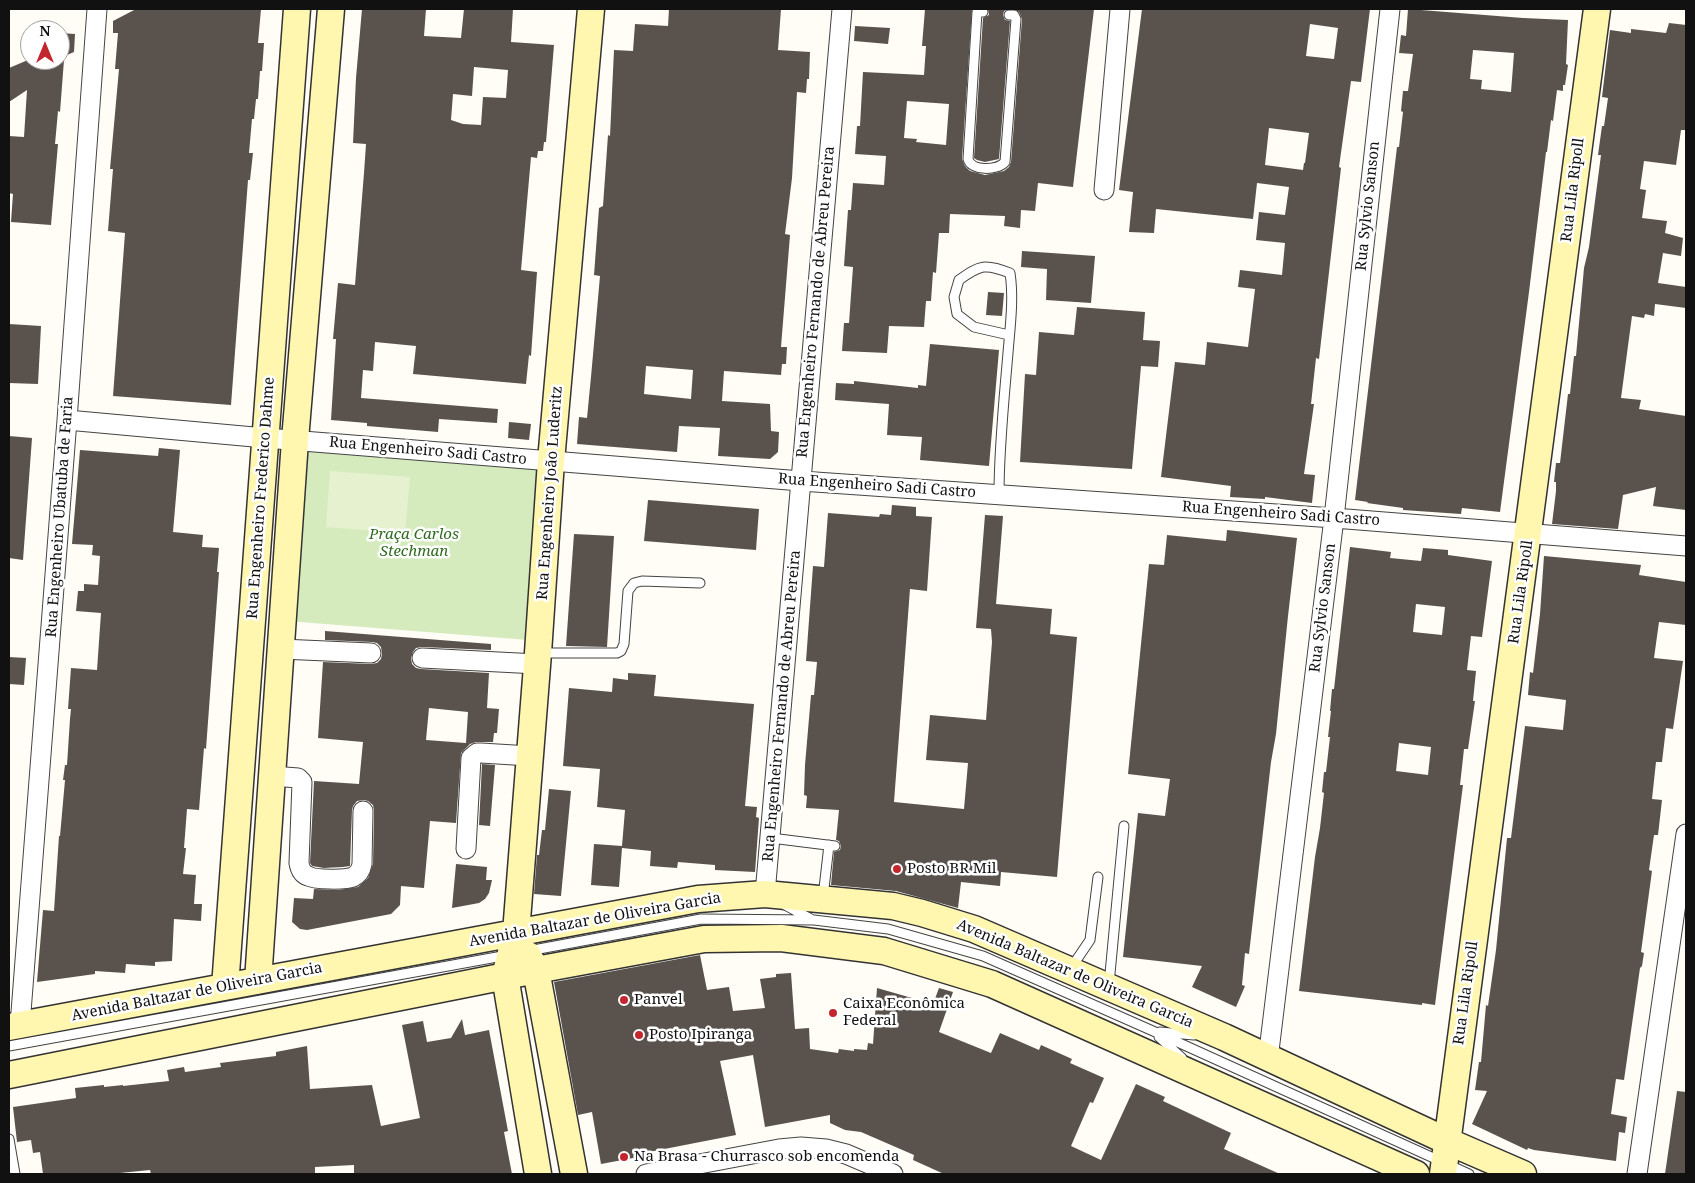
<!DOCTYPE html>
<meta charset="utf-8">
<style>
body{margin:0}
#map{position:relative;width:1695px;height:1183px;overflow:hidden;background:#fffdf5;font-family:"Noto Serif",serif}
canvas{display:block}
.frame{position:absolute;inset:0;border:10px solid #111;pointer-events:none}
.north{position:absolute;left:20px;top:20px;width:50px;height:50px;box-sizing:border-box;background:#fff;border:1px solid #a0a0a0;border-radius:50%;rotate:0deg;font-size:14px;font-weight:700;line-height:20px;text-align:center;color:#111}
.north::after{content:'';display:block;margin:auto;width:18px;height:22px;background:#c4262e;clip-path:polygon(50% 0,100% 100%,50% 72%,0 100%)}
</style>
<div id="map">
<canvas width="1695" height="1183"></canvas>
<div class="frame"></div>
<div class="north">N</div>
</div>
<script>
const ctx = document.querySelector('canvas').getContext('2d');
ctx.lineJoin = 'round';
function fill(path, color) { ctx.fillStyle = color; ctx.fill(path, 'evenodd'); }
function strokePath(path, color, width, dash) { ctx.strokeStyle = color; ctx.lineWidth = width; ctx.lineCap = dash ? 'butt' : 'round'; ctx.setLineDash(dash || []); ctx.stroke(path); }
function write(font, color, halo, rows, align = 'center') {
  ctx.font = font + ' "Noto Serif",serif'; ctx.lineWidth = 5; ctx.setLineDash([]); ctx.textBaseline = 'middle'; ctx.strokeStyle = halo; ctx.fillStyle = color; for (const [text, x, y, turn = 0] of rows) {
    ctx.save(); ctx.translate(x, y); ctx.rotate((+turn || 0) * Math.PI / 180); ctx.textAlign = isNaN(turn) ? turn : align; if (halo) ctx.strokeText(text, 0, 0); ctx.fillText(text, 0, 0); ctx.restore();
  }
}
fill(new Path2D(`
 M301,447l240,19 -13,174 -241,-19z`), '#d5ebbd');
fill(new Path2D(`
 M330,471l80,6 -5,56 -79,-6z`), '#e6f2cf');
fill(new Path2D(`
 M136,9h125l-3,34h6l-2,28h-2l-2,28h-2l-2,20h-2l-3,34h4l-3,27h-2l-17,225 -118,-9 12,-163 -17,-2 5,-62h-3l9,-100h-4l3,-36h-5v-12z
 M362,9h64l-2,27 37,2 3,-29h49l-2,33 43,3 -8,97h-2l-1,9h-5l-1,7 -6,-1 -10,113 16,2 -6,84 -2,-1 -3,29 -113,-10 3,-28 -41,-4 -2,29 -10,-1 -2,28 137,11 -1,14 -58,-4 -1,13 -71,-6v-3l-36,-3 5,-81h-3l5,-56 17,2 9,-112 2,-29 -13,-1 3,-65zM474,67l34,3 -2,28 -23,-1 -2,28 -18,-1 -12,-4 2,-26 19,2z
 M669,9h112l-3,41 32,2 -1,27h-2l-1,14 -9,-1 -5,86 -7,56 5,1 -9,112h6l-1,17h-4l-1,11 -57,-4 -2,30 48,3 1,27 8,1 -1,20 -8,7 -52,-3 2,-28 -41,-2 -2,26 -100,-8 2,-27 8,1 4,-41 9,-101 -6,-1 5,-67 4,-2 5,-71 2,1 4,-86 19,1 2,-27 33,2zM646,366l47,4 -2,29 -47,-5z
 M925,9h47l-10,150 3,7 5,5 15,4 19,-4 5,-4 2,-5 11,-143 -3,-7 -5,-3h80l-21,178 -35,-4 -3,28 -14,-1 -1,18 -16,-2 1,-10 -55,-2 -1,19h-10l-3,40 -3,-1 -2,29h-5l-2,26 -35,-1 -2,27 -45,-2 2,-28h5l4,-56 -9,-1 4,-56h3l2,-27 31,2 2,-29 -31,-2 2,-28h3l3,-54 61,3 2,-29h-4zM907,101l42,3 -3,41 -30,-3 1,-3 -13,-1z
 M988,9h21l-5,2 -1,4 2,5 5,1 -11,138 -14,3 -8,-2 -3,-2 9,-140 6,-3z
 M1142,9h228l-9,73 -10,-1 -12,86 2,1 -22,191 -3,-1 -5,46h3l-10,70 11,1 -3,28 -47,-6v2l-35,-2 1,-11 -70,-9 14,-115 30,3 2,-23 41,5 7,-58 -17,-2 2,-17 42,5 3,-32 -29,-3 3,-28 26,3 4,-28 -32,-4 -4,36 -97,-10 -2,24 -25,-1 4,-40 -14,-2zM1310,24l28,4 -4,31 -28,-3zM1269,128l40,5 -4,30h-1l-1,7 -38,-5z
 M1408,9l115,9 45,2 -2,44 2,1 -3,20h-2v6l-6,-1 -4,31 -2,-1 -4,32h-1l-17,140 -29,220 -38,-4 -1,6 -58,-4v-2l-36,-5 1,-1 -13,-2 42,-353h2l4,-35 -2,-1 2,-20h5l5,-37 -14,-1 2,-18 5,1zM1473,50l41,3 -3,39 -30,-3 1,-9 -12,-1z
 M1669,23l17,2v105h-5l-5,35 -32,-4 -4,28 6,1 -4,28 25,3 -2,12 18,5 -2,18 -18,-3 -5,30 28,4v21l-31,-4 -1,12 -9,-2 -1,4 -12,-2 -11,82 20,2 -2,9 47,7v94l-33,-4 3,-19 -33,8 -5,34 -66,-5 4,-33v-9h-2l2,-19h4l8,-69h2l4,-38h2l8,-88 5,-21 12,-92h-3l4,-29h2l4,-28 -6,-1 8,-67 21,3v-4l35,4z
 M855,26l35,2 -2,16 -34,-3z
 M60,33l15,1 -1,18 -14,6z
 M28,60h36l-4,52 -2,-1 -3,33h3l-7,81 -40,-3 2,-28 -4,-1v-57l15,1 3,-47 -18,12v-34z
 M1022,251l73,5 -4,47 -45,-3 1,-31 -26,-2z
 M988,292l16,1 -2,23 -16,-1z
 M1077,307l68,5 -2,28 17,1 -2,26 -17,-1 -9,103 -112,-7 5,-88 11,1 3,-43 35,3z
 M9,324l32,2 -3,58 -29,-1z
 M930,344l69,6 -10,116 -69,-6 2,-23 -35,-2 2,-31 -54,-4 1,-17 18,1v-3l64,7v-3l8,1z
 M509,422l22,2 -2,16 -21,-2z
 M9,436l23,2 -9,122 -14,-2z
 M159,448l21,2 -7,82 30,3 -1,12 17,1 -2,24h2l-13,177 -2,-1 -5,62 -12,-1 -3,39h2l-3,26 13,1 -2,29h8l-1,17 -27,-2 -2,42 -17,1v4l-29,-2 -1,9 -30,-2v3l-58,8 6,-72 11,1 5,-75h1l5,-56h-2l2,-15h2l3,-46 1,-10h-3l3,-41 26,2 4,-57 -25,-2 2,-20h6v-7l14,1 2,-29 -8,-1 1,-10 -21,-1 8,-94 78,6z
 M648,500l111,9 -3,41 -112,-9z
 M892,505l24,2v9l16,1 -5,74 -17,-2 -16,213 70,7 4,-46 -42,-3 4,-45 56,5 6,-78 -1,-13 -15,-1 9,-113 18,1 -7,88 56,5 -2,25 27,3 -20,240 -56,-5 -1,14 -39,-4 -3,26 -62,-17 -65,-6 3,-33 6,-2 1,-4 -2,-5 -3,-1 3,-30 -33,-2 1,-12 -3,-1 1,-30 6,-70h3l3,-33 -11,-1 7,-95 11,1 4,-54 51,4 1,-3 11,1z
 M1227,530l70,8 -9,78 -12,118 -5,28 -22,192 -4,-1 -3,32 3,1 -9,21 -44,-20 10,-21 -79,-9 15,-144 27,3 5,-37 -42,-5 21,-210 15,1 3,-30 59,6z
 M574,534l40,2 -7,111 -41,-1z
 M1350,547l41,5 -1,6 31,3 2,-13 25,2v5l44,6 -10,76 -11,-1 -4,34 9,1 -3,30h2l-7,48h-4l-4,36h3l-28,220 -13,-2v2l-123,-14 16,-134 5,-29 4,-35 -2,-1 2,-20h2l4,-35h-2l3,-26h-1l2,-22h2zM1416,604l29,3 -3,28 -29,-3zM1399,743l32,4 -3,28 -32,-4z
 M1544,556l97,9 -2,10 47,7v43l-27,-3 -5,36 29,3 -10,68 -7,-1 -4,34h-6l-4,37 10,1 -4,35h-4l-5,35 3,1 -11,81 3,1 -2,13 -2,2 -16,112 -8,-1 -5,35 16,3 -2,16 -6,-1 -3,29 -82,-11 -6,-2 -1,2 -55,-26 15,-33 -12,-1 4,-28h2l5,-57 2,1 8,-56 11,-112h4l14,-112 38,4 3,-30 -38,-5 2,-23 3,1 7,-59z
 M325,631l166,13v6l-69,-3 -6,1 -3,4 -2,6 1,6 4,4 5,1 68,4 -2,35 12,1 -2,24h-3l-1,9h-17l-6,2 -9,9 -5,70 -26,-2 -6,67 -23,-2 -1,19 -9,9 -84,16 -7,-1 -8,-7 2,-24 19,1 1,-10 24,1 20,-3 10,-9 5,-14 1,-53 -1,-6 -5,-4 -4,-1 -7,1 -4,5 -1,4 -2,56 -7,1 -19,1 -12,-2 -2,-3 4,-82 45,3 4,-42 -45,-4 5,-76 48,2 6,-1 4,-4 1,-5 -1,-7 -4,-4 -5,-1 -47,-2zM429,708l39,4 -2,31 -40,-3z
 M9,657l17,1 -2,27 -15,-1z
 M628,673l28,2 -2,21 100,8 -9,102 12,1 -1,10 3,1 -4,54 -40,-2v-5l-37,-3 -1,6 -27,-2 1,-15 -29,-3 -3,39 -28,-2 3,-41 28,2 3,-36 -28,-3 3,-38 -37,-3 6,-78 43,4 1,-14 15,2z
 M482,764l13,1 -5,61 -11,-1z
 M549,789l22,2 -10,105 -27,-2 3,-39h2l3,-25h3z
 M456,864l31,3 -1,13h6l-3,13 -4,6 -6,4 -27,5z
 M700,955l7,35 22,-3 4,24 32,-3 -5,-29 16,-2v-3l15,-1 4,56 14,-1 1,21 28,4 1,-4 15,2v-2l13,1 1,-7 5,1 4,-56 56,16 6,-16 14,4 -14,40 52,21 9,-20 39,17 2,-5 31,14 -2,4 34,15 -11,25 -3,-1 -19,44 30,14 35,-76 29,13 -2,4 68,32 -7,16 56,25h-336l-31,-14 1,-5 -53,-23 -16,-2 -15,-7v-8l-65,12 -12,-72 -33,6 16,74 -87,17 1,5 -16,3 -1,-2 -32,6 -9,-52 -14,3 -24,-133z
 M462,1019l3,16 24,-5 19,101 -4,1 8,42h-158v-9l-39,2v7h-164l-1,-4 -40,4h-67l-3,-22 -7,1 -2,-13 -14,2 -4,-35 63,-9 -1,-10 29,-3v2l19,-2v1l46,-5 -2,-11 17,-3 1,5 36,-5 -1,-4 56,-7v-4l31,-6 3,43 62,-4 9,41 39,-8 -18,-93 21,-4 4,21 24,-4z
 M1677,1091l9,1v82h-21z`), '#5a524d');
const lane = new Path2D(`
 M983,12h-6l-9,147c3,12 29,12 37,3l11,-143 -2,-4h-5
 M999,494c0,-47 5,-94 9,-141 2,-26 6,-54 2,-80 -25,-10 -30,-8 -51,7l-5,17 3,17 17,13 35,8
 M541,653h76l4,-2 3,-7 4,-53 6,-8 8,-2 58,2
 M771,838l64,8
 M823,897l6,-52
 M785,905l26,14
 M528,951l173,-32 113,1 74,9 95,27 170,75 316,143
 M1071,968l19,-28 8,-63
 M1109,984l15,-158
 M1160,1032l34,3
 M1159,1037l23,21
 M9,1046l499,-91
 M9,1139l6,35`);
const street = new Path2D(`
 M1104,190l16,-181
 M67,420l198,18 536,43 533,37 352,28
 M281,649l90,4
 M422,658l115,6
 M272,776l26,2 4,4 -3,81c1,6 3,11 9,13 7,4 38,4 45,1 6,-3 8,-7 9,-13l1,-53
 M466,849l5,-91 6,-5h4l49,3
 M765,894l77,-885
 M20,1025l47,-605 30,-411
 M1268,1059l66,-541 56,-509
 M646,1174l133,-25 22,-2 25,2 20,5 47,20
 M1637,1174l49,-340`);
const secondary = new Path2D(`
 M528,955l8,15 38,204
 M258,981l37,-541 36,-431
 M225,987l72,-978
 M9,1027l689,-128 67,-5 128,12 29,7 52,16 250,108 223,104 76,33
 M9,1075l527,-105 168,-31 77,-1 103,13 108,33 424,190
 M538,1174l-33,-198 11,-43 22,-280 13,-192 40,-452
 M1443,1174l154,-1165`);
strokePath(lane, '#444', 11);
strokePath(street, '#444', 21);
strokePath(secondary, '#333', 29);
strokePath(lane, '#fff', 9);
strokePath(street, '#fff', 19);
strokePath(secondary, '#fff6b0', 26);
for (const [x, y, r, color] of [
 [897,869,5,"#c4262e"],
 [624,1000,5,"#c4262e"],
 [833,1013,5,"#c4262e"],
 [639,1035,5,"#c4262e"],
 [624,1157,5,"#c4262e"]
]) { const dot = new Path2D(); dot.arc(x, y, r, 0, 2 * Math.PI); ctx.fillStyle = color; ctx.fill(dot); strokePath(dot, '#fff', 2); }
write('15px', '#111', '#fff', [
 ["Rua Lila Ripoll",1573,190,-83],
 ["Rua Sylvio Sanson",1368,206,-84],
 ["Rua Engenheiro Fernando de Abreu Pereira",816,302,-85],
 ["Rua Engenheiro Sadi Castro",428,451,5],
 ["Rua Engenheiro Sadi Castro",877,486,4],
 ["Rua Engenheiro João Luderitz",550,493,-86],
 ["Rua Engenheiro Frederico Dahme",261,498,-86],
 ["Rua Engenheiro Sadi Castro",1281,514,4],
 ["Rua Engenheiro Ubatuba de Faria",60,517,-86],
 ["Rua Lila Ripoll",1521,592,-82],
 ["Rua Sylvio Sanson",1323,608,-83],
 ["Rua Engenheiro Fernando de Abreu Pereira",782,706,-85],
 ["Avenida Baltazar de Oliveira Garcia",595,920,-10],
 ["Avenida Baltazar de Oliveira Garcia",1075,974,23],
 ["Avenida Baltazar de Oliveira Garcia",197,992,-11],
 ["Rua Lila Ripoll",1466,993,-82]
]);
write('italic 15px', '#2f6b1f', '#fff', [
 ["Praça Carlos",414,535],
 ["Stechman",414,552]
]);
write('15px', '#111', '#fff', [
 ["Posto BR Mil",907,869],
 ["Panvel",634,1000],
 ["Caixa Econômica",843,1004],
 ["Federal",843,1021],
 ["Posto Ipiranga",649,1035],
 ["Na Brasa - Churrasco sob encomenda",634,1157]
], 'left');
</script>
